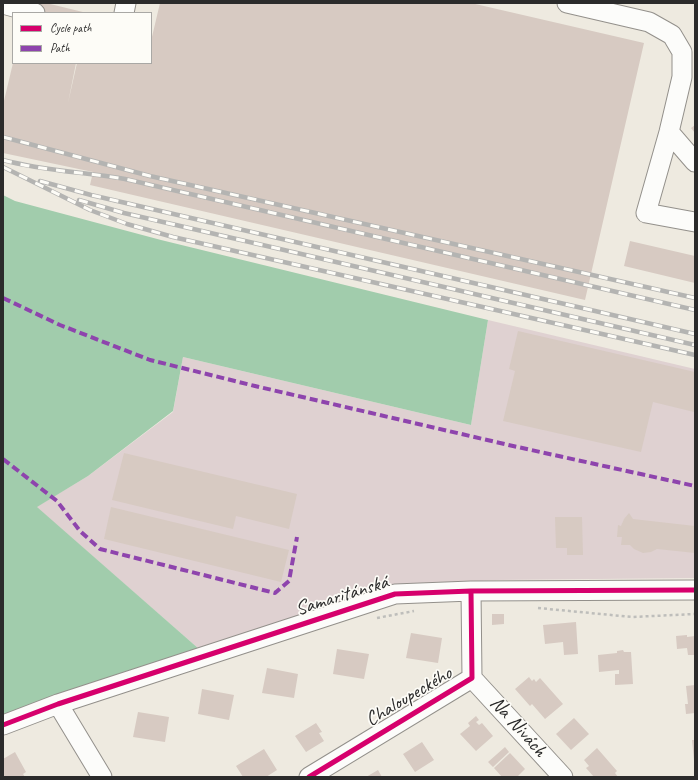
<!DOCTYPE html>
<meta charset="utf-8">
<style>
body{margin:0}
#map{position:relative;width:698px;height:780px;overflow:hidden;background:#eeeae0;font-family:Caveat,sans-serif}
canvas{display:block}
.frame{position:absolute;inset:0;border:4px solid #2b2b2b;pointer-events:none}
.legend{position:absolute;left:12px;top:12px;width:140px;height:52px;box-sizing:border-box;background:#fdfcf7;border:1px solid #a9a8a5;margin:0;padding:5px 7px;list-style:none;font-size:12px;color:#2b2b2b}
.legend li{display:flex;align-items:center;gap:8px;height:20px}
.legend b{width:20px;border:1px solid #a9a8a5}
</style>
<div id="map">
<canvas width="698" height="780"></canvas>
<div class="frame"></div>
<ul class="legend">
<li><b style="height:5px;background:#d6006c"></b>Cycle path</li>
<li><b style="height:5px;background:#8e44ad"></b>Path</li>
</ul>
</div>
<script>
const ctx = document.querySelector('canvas').getContext('2d');
ctx.lineJoin = 'round';
function fill(path, color) { ctx.fillStyle = color; ctx.fill(path, 'evenodd'); }
function strokePath(path, color, width, dash) { ctx.strokeStyle = color; ctx.lineWidth = width; ctx.lineCap = dash ? 'butt' : 'round'; ctx.setLineDash(dash || []); ctx.stroke(path); }
function write(font, color, halo, rows, align = 'center') {
  ctx.font = font + ' Caveat,sans-serif'; ctx.lineWidth = 3.5; ctx.setLineDash([]); ctx.textBaseline = 'middle'; ctx.strokeStyle = halo; ctx.fillStyle = color; for (const [text, x, y, turn = 0] of rows) {
    ctx.save(); ctx.translate(x, y); ctx.rotate((+turn || 0) * Math.PI / 180); ctx.textAlign = isNaN(turn) ? turn : align; if (halo) ctx.strokeText(text, 0, 0); ctx.fillText(text, 0, 0); ctx.restore();
  }
}
fill(new Path2D(`
 M488,320l207,49v209l-198,2 -104,6 -194,63 -163,-142 52,-31 85,-64 10,-55 288,68z`), '#dfd1d1');
fill(new Path2D(`
 M3,195l12,6 146,39 327,80 -17,105 -288,-68 -10,54 -85,65 -51,31 162,142 -196,66z`), '#a1ccac');
fill(new Path2D(`
 M26,3h20l41,10h-63z
 M160,3h311l173,40 -59,257 -495,-115 3,-13 -90,-19v-48l10,-42h63l-8,40 9,-40h74v-22z
 M695,125v8l-4,-5z
 M630,241l65,15v27l-71,-17z
 M518,331l177,41 -1,40 -41,-10 -12,50 -138,-31 12,-50 -6,-2z
 M124,453l173,41 -8,35 -53,-13 -3,13 -121,-29z
 M111,507l178,43 -8,32 -177,-43z
 M629,513l4,6 62,7v27l-38,-4 -6,3 -8,1 -9,-4 -4,-4h-9l1,-8h-5l1,-12 3,1 3,-7z
 M555,517h27l1,38h-16v-7h-11z
 M492,614h12v10l-12,1z
 M576,622l2,32 -14,1 -1,-13 -18,2 -2,-19z
 M411,633l31,5 -4,25 -32,-5z
 M687,635v2l8,-1v19h-7l-1,-7 -10,1 -1,-13z
 M337,649l32,5 -5,25 -31,-5z
 M623,650l1,2h7l2,32 -18,1v-11h4v-4l-20,2 -1,-17 19,-2v-2z
 M267,668l31,6 -4,24 -32,-5z
 M529,677l3,4 2,-2 2,3 4,-4 23,26 -18,15 -13,-15 -2,2 -15,-17z
 M695,685v28l-9,1 -1,-10h3l-2,-18z
 M202,689l32,6 -5,25 -31,-6z
 M138,712l31,5 -4,25 -32,-5z
 M476,716l3,4 -3,2 3,3 3,-2 11,13 -17,15 -16,-17 10,-8 -2,-3z
 M574,718l15,16 -18,16 -15,-16z
 M316,723l6,9 -3,1 5,8 -18,11 -11,-16z
 M692,740h3v21h-1z
 M422,742l12,18 -19,12 -12,-18z
 M505,747l4,5 -16,15 -5,-5z
 M597,748l20,23 -2,2 3,4h-24l-8,-9 3,-2 -5,-6z
 M264,749l13,21 -11,7h-23l-7,-11z
 M15,752l11,20 -3,2 2,3h-22v-18z
 M510,753l15,16 -8,8h-15l-8,-9z
 M378,770l4,7h-16z`), '#d7cac2');
const minor = new Path2D(`
 M567,3l82,19 23,13 10,17v25l-13,55 -23,81 49,9
 M3,4l32,9
 M124,13l2,-10
 M669,132l26,30
 M472,678l91,99
 M58,704l44,73
 M3,725l55,-21 337,-110 76,-3 224,-1
 M309,777l163,-99 -1,-87`);
strokePath(minor, '#93908b', 21);
strokePath(new Path2D(`
 M538,608l94,9 63,-3
 M377,618l37,-7`), '#bebebb', 2.5, [3, 3]);
strokePath(minor, '#fcfcfa', 19);
const rail = new Path2D(`
 M3,137l147,39 545,122
 M3,160c40,11 81,12 122,19l570,131
 M3,167l87,43 37,14 46,13 522,118
 M40,181l51,14 604,139
 M79,200l45,13 571,132`);
strokePath(rail, '#b4b4b2', 4.5);
strokePath(rail, '#fdfcf7', 3, [9]);
strokePath(new Path2D(`
 M3,298l57,27 90,35 105,26 258,60 182,40
 M3,459l54,42 23,30 20,18 175,44 14,-12 8,-44`), '#8e44ad', 4, [8, 4]);
strokePath(new Path2D(`
 M3,725l55,-21 337,-110 76,-3 224,-1
 M309,777l163,-99 -1,-87`), '#d6006c', 5);
write('20px', '#2b2b2b', '#fdfcf7', [
 ["Samaritánská",342,596,-17],
 ["Chaloupeckého",409,697,-31],
 ["Na Nivách",518,727,48]
]);
</script>
